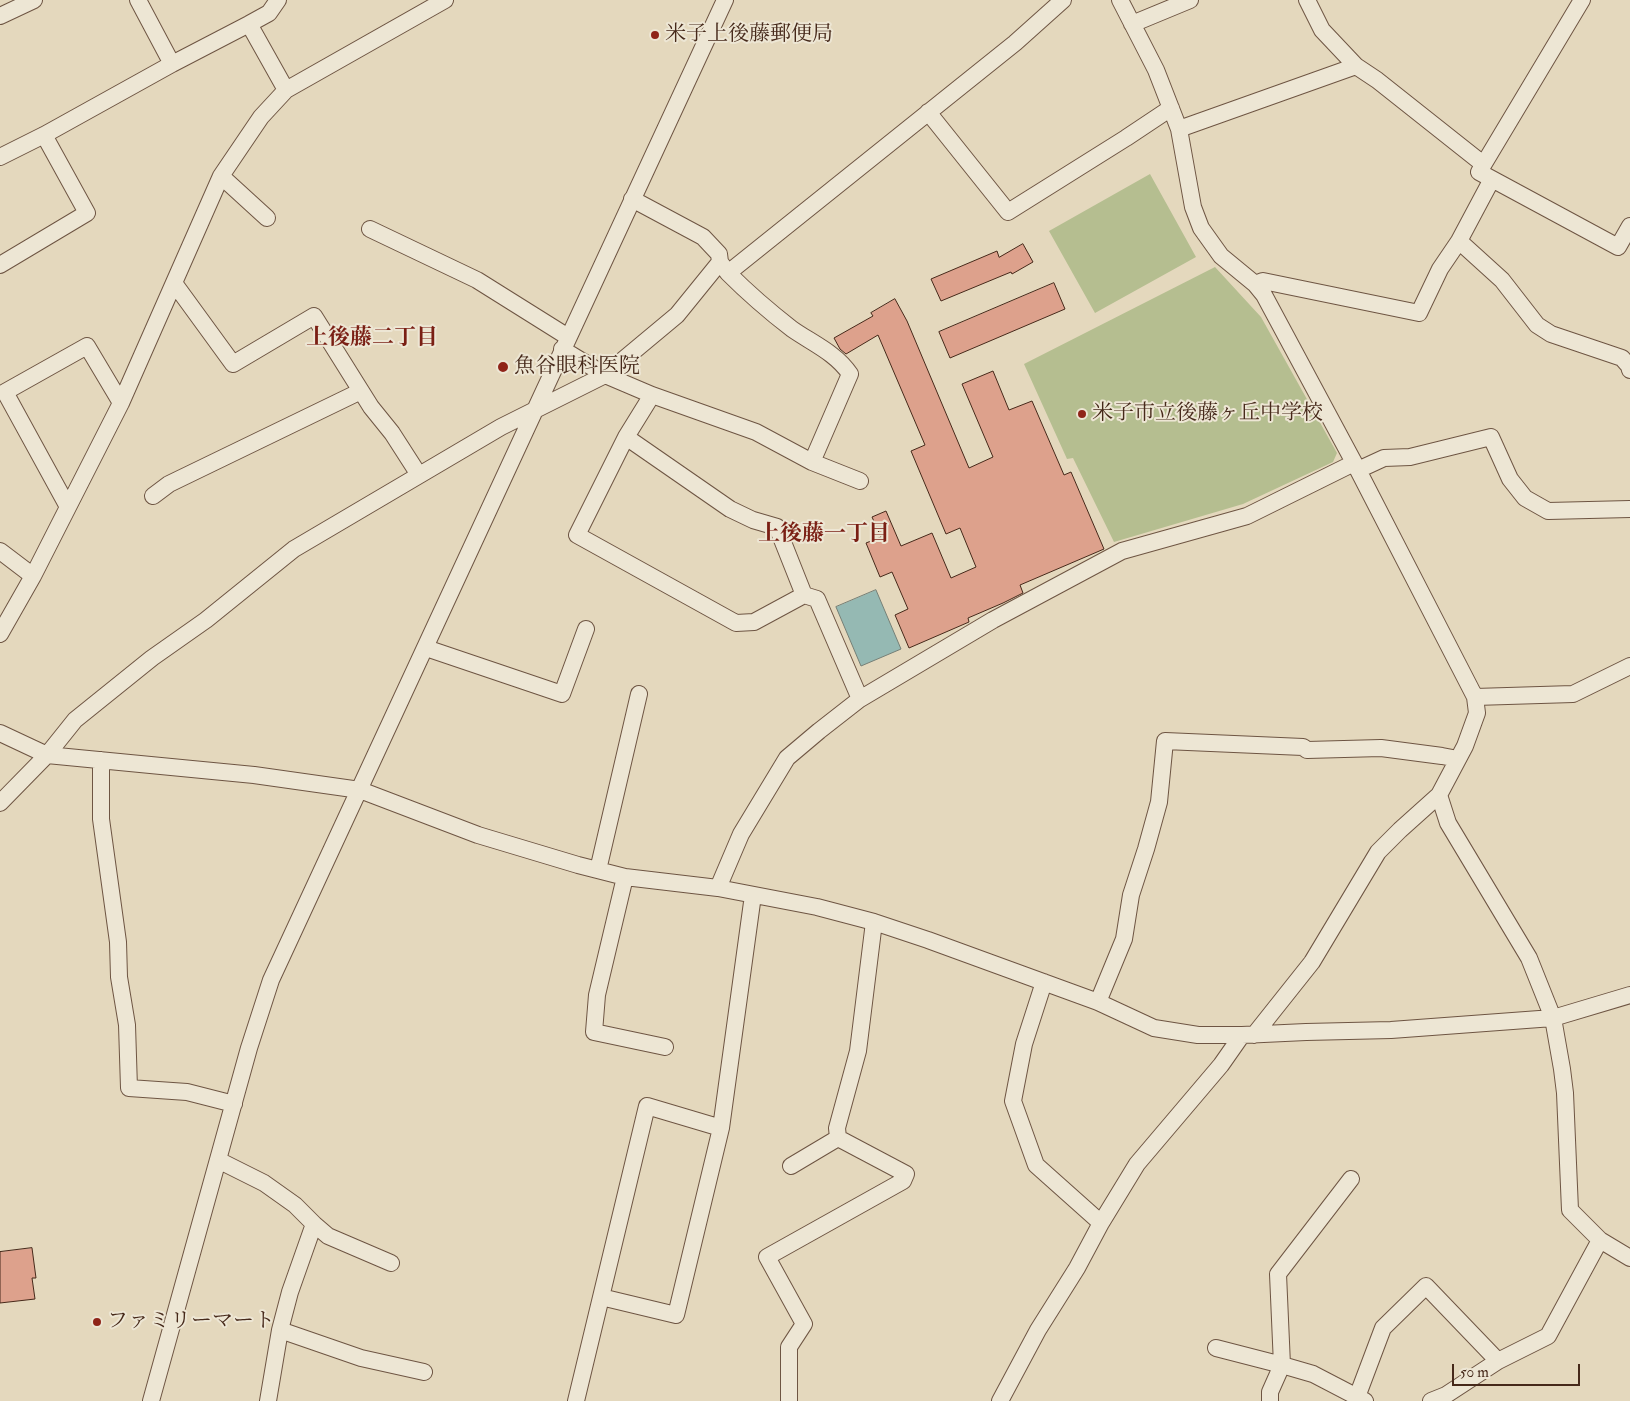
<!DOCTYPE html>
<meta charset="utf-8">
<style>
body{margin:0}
#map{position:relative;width:1630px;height:1401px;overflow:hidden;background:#e4d8bd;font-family:"IM FELL Double Pica",serif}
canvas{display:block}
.scale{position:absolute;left:1452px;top:1364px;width:128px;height:22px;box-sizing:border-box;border:2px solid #46291a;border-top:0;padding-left:6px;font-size:15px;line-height:18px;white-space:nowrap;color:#46291a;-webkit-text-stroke:4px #ede6d4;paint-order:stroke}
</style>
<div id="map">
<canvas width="1630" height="1401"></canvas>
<div class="scale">50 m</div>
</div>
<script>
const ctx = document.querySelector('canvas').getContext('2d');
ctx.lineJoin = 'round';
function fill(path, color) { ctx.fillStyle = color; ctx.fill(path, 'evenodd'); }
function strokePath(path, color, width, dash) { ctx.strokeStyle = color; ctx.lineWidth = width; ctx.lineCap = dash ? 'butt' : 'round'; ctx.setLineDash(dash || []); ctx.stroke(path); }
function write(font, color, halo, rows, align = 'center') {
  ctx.font = font + ' "IM FELL Double Pica","Noto Serif JP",serif'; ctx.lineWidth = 4; ctx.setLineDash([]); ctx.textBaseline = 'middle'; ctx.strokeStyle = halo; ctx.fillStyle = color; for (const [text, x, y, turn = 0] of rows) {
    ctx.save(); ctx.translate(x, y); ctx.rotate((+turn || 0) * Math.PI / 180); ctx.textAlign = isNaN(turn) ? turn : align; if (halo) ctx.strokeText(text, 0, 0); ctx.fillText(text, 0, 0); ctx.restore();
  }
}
fill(new Path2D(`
 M1150,174l46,83 -101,56 -46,-82z
 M1215,267l46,50 76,136 -4,9 -90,42 -129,38 -41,-84 -6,1 -43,-95z`), '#b5be90');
const water = new Path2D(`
 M876,590l25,59 -40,17 -25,-59z`);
fill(water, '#95b9b3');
strokePath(water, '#757f76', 1);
const building = new Path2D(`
 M1023,244l10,18 -21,12 -1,-2 -70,29 -10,-22 66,-28 2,6z
 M1054,283l11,26 -115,49 -11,-26z
 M895,299l12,22 62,147 24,-11 -31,-73 31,-13 16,39 23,-9 32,74 7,-3 33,77 -84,36 3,8 -20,10 -35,15 1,4 -60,26 -14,-33 13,-6 -16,-37 -12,5 -14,-34 15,-6 -9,-20 14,-6 15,35 31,-13 19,45 25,-11 -16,-39 -14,6 -35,-83 14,-6 -47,-110 -32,19 -6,-5 -6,-11 39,-22 -2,-3z
 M32,1248l4,30h-4l3,21 -35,4v-51z`);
fill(building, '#dda18c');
strokePath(building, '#46291a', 1);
const minor = new Path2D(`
 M138,0l34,64
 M1120,0l36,70 23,59 14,78 8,21 20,28 34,28 9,11 94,175 117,227 2,16 -12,33 -26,49 9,28 81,135 24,60 9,51 3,24 5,117 30,30 30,18
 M1307,0l15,30 34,36
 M1582,0l-103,172 139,75 12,-21
 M0,16l34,-16
 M249,24l37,66
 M1132,24l58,-24
 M928,112l80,100 118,-74 45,-30
 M1179,129l177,-63 21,14 106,84
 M0,157l44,-22 128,-71 77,-40 20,-11 9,-13
 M221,176l46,42
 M1492,179l-33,62 43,39 35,45 14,9 71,24 7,8 1,4
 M632,199l71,38 16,17 1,8
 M370,229l107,51 91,57
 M0,265l87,-52 -43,-78
 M728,273c20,20 42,39 64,56 20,14 44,24 58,45l-38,88
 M174,283l59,81 81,-48 57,91 21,26 27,42
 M1255,284l8,-3 156,32 21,-44 19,-28
 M562,349l43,26 47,20 104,37 56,30 48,19
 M652,395l-26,42 -49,98 159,88 18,-1 50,-27
 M626,437l104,72 23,11 24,7 27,68 13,4 43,100
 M1358,470l26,-12 26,-1 81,-20 19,42 15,19 23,13 82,-2
 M153,496l16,-12 192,-93
 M68,507l-63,-115 82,-46 34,57
 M0,551l33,25
 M0,634l33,-58 88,-173 100,-227 40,-59 25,-27 159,-90
 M426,648l136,46 24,-65
 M1475,697l98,-3 57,-28
 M0,733l47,22 207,20 106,15 118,45 100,30 47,12 93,11 99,19 57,15 54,18 170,62 56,26 44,7h44l64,-3 85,-2 162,-12 77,-23
 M101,760v59l17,123 1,35 8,48 2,63 58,4 47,12
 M0,803l47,-48 28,-35 77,-62 54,-38 88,-71 207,-122 104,-52 72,-60 43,-53 8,11 287,-230 48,-43
 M598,870l41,-176
 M625,877l-28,118 -3,37 71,15
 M718,888l23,-54 46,-76 32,-27 41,-32 133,-79 129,-69 125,-35 107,-53
 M1044,982l-20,62 -11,57 23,64 65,58
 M1098,1002l26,-63 7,-44 15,-46 13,-47 6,-61 138,6 4,3 74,-2 61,8 16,3
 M1254,1035l58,-73 66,-110 22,-22 39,-35
 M218,1160l46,23 31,22 19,19 -24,68 -10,38
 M791,1166l47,-28 -1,-10 21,-77 16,-129
 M314,1224l14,12 63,27
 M601,1297l75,18 45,-187 32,-233
 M1216,1348l66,17 -4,-91 73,-95
 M1357,1397l26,-69 43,-42 72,75
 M151,1401l98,-353 22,-68 454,-980
 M268,1401l12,-71 81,28 63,14
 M576,1401l71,-295 74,22
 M789,1401v-54l15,-23 -37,-67 136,-76 3,-7 -68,-36
 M1000,1401l38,-71 39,-62 24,-45 36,-59 84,-99 21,-30
 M1270,1401v-9l12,-27 31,9 52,27
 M1431,1401l15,-6 52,-34 50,-25 52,-96`);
strokePath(minor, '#6e5543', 18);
strokePath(minor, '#ede6d4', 16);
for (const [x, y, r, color] of [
 [655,35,5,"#8f2418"],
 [503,367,6,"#8f2418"],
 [1082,414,5,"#8f2418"],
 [97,1322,5,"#8f2418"]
]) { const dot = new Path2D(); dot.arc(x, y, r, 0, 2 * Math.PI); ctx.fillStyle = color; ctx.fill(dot); strokePath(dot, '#ede6d4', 2); }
write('21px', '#46291a', '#ede6d4', [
 ["米子上後藤郵便局",665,35],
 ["魚谷眼科医院",514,367],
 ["米子市立後藤ヶ丘中学校",1092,414],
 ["ファミリーマート",107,1322]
], 'left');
write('bold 22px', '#7a1f14', '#ede6d4', [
 ["上後藤二丁目",372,339],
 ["上後藤一丁目",824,535]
]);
</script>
